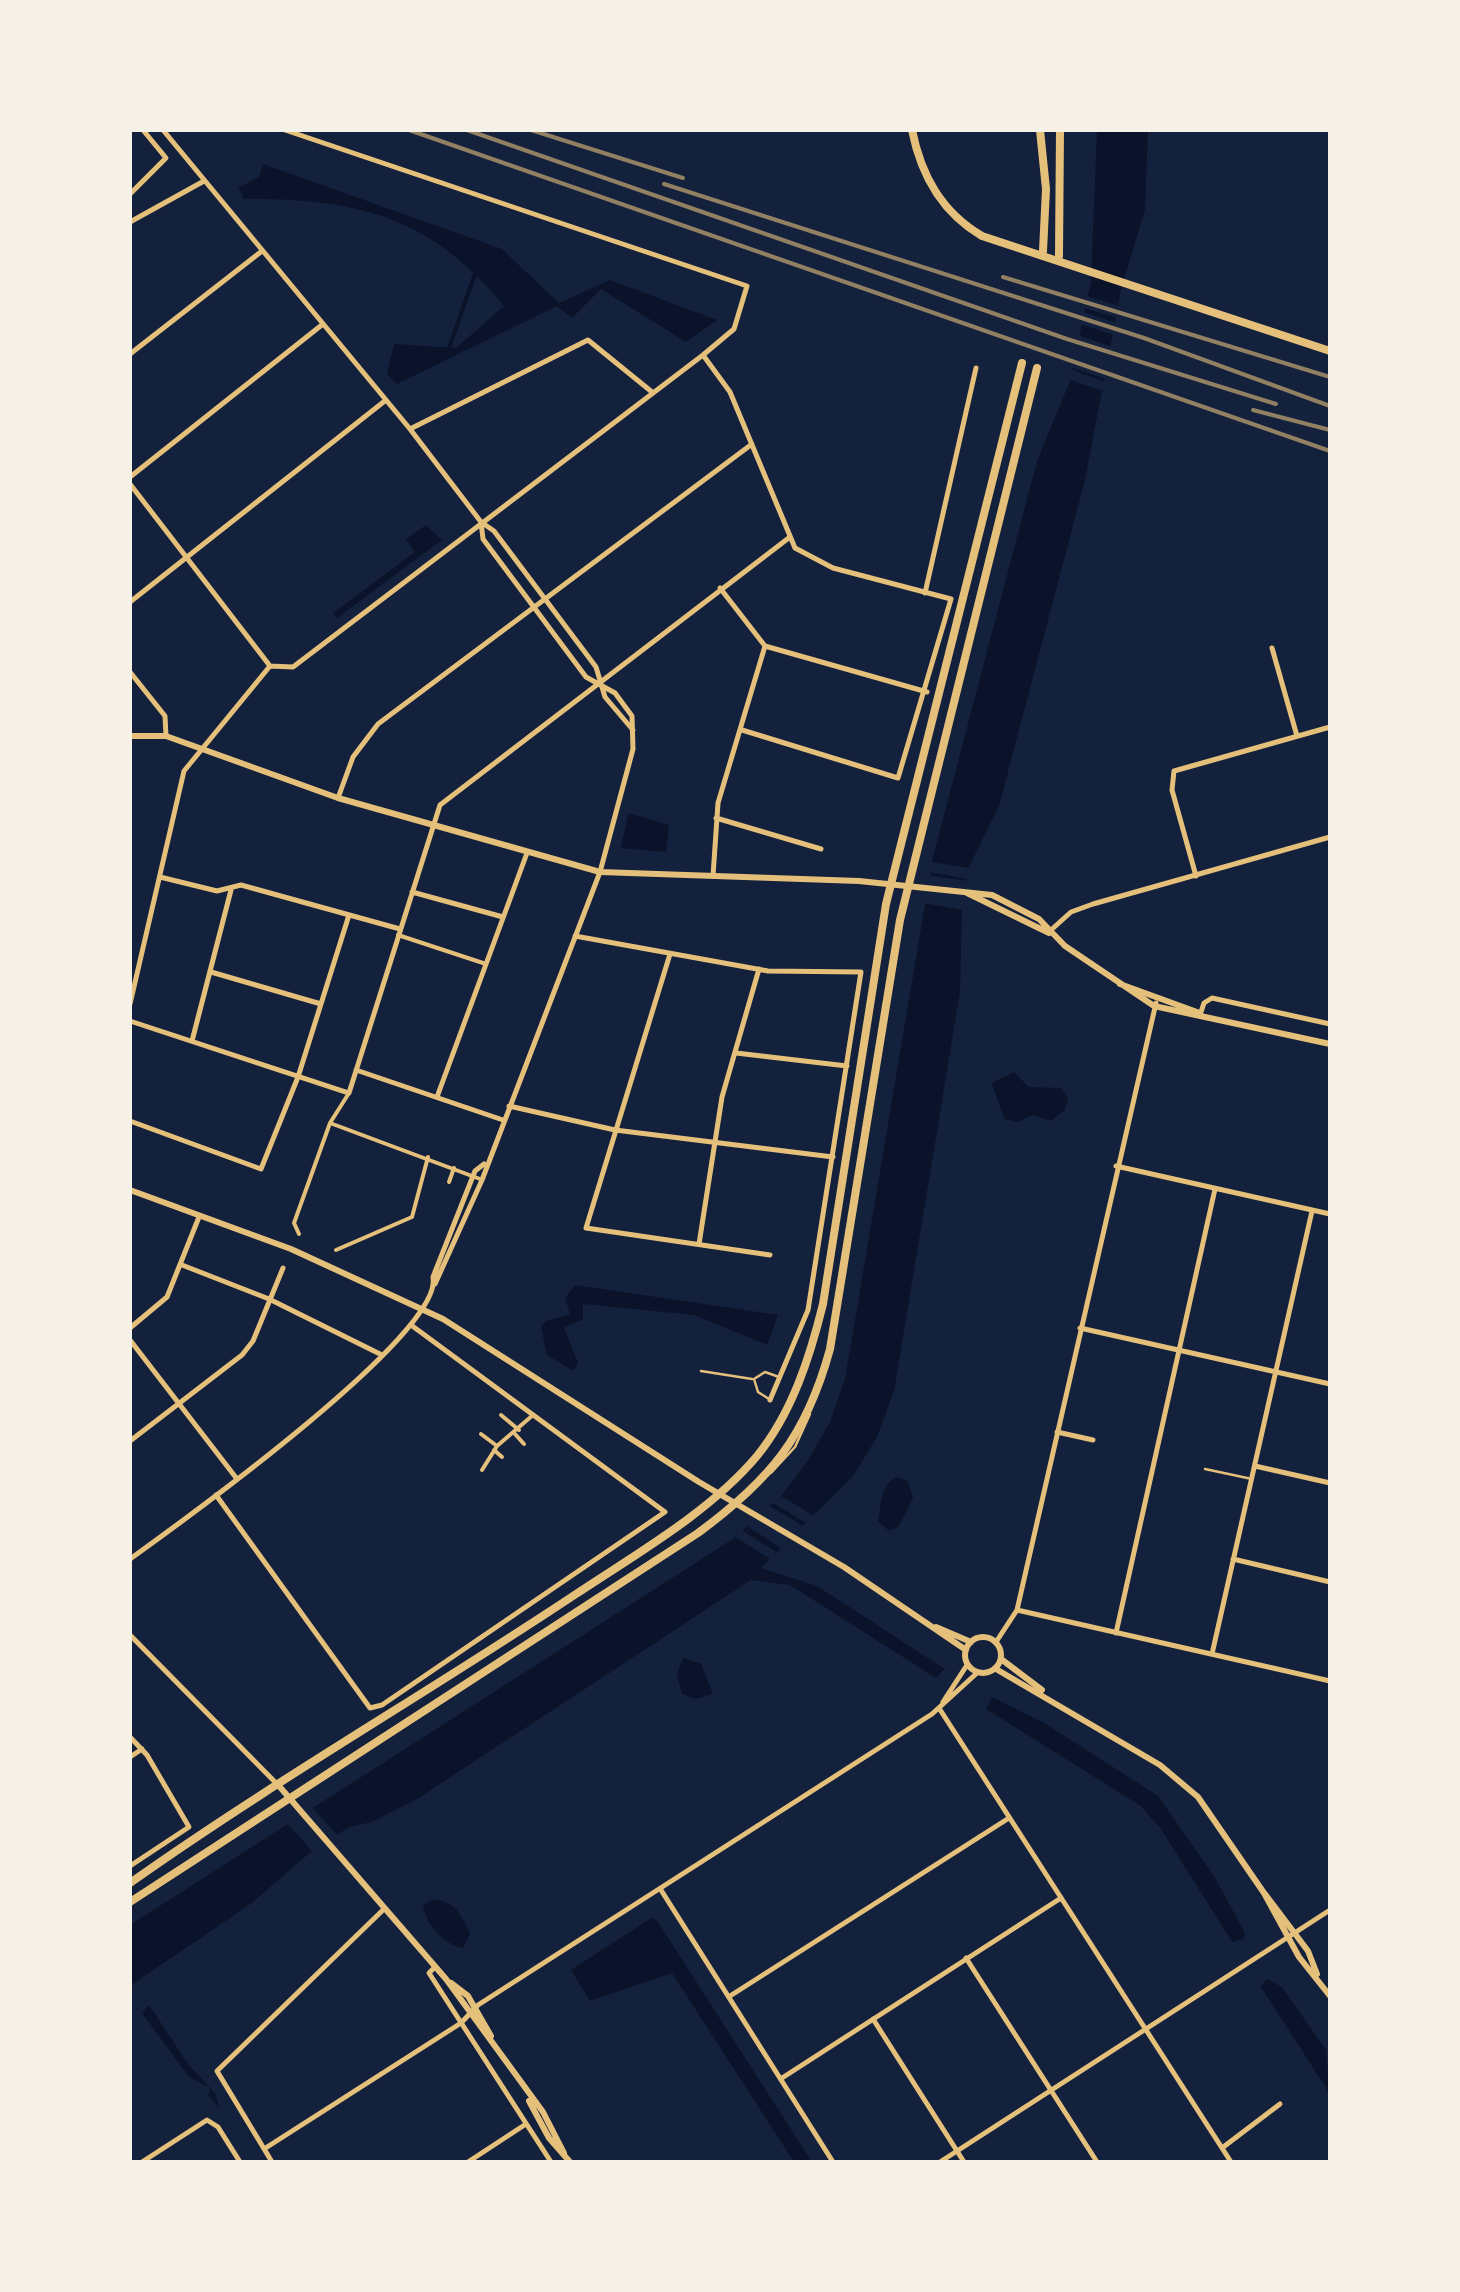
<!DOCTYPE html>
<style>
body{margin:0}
#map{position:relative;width:1460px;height:2292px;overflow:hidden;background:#14213d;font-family:Bitter,serif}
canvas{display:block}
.frame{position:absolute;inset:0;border:132px solid #f6f1e7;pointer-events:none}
</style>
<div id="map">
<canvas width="1460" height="2292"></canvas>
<div class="frame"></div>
</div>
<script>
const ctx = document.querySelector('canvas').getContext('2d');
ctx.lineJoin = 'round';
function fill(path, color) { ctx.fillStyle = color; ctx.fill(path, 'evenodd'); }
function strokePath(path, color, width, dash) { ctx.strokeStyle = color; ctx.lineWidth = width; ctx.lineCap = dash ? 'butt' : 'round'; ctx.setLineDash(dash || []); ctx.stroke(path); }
fill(new Path2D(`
 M1097,130h51l-3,79 -24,81 -36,190 -86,326 -30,61 -7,42 -2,83 -66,399 -17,46 -24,39 -92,92 56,18 128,83 -9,9 -146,-93 -39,-5 -334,219 -45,23 -23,5 -37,24 -60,52 -122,83v-61l603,-386 48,-43 26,-34 23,-40 15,-43 88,-522 104,-396 33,-80 21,-100z
 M263,164l239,85 57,54 51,-23 107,40 -31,22 -85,-53 -29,29 -15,-12 -160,78 -10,-10 7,-30 62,4 48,-42c-72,-89 -148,-108 -260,-107l-6,-11 21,-11z
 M426,525l16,15 -105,78 -4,-5 82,-61 -9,-13z
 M628,813l41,12 -3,27 -45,-4z
 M1014,1072l15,15 32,1 7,11 -3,11 -14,11 -19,-6 -14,7 -14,-3 -12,-36z
 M575,1285l203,30 -11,30 -73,-30 -111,-11v15l-19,9 14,35 -5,8 -26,-16 -6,-28 5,-6 24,-7 -5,-16z
 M896,1477l12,4 5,17 -15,29 -9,4 -11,-10c4,-19 1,-33 18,-44z
 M683,1658l18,6 12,30 -18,5 -13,-5 -5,-20z
 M992,1697l54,27 112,72 56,80 31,57 -1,6 -12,3 -71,-113 -20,-23 -155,-97z
 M432,1900c22,-1 30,16 38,33l-7,15c-19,-3 -37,-23 -40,-43z
 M651,1918l5,1 156,243h-18l-122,-189 -82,28 -19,-31z
 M1267,1979l15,8 44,63 4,44 -69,-107z
 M149,2005l39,59 27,29 5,16 -12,-14 2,-7 -21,-11 -47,-64z`), '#0b132b');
fill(new Path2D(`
 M1082,295l41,12 -2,12 -41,-12z
 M1079,311l41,13 -3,12 -40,-13z
 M1074,334l41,14 -7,32 -40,-14z
 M1067,368l41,15 -2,9 -41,-14z
 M931,862l39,6 -2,11 -39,-7z
 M928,875l40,6 -5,29 -39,-7z
 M779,1495l22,13 12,8 -7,7 -34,-21z
 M768,1505l35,21 -22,22 -34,-22z
 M741,1530l34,21 1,2 -6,6 -36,-23z
 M311,1806l27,30 -25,16 -27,-30z`), '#14213d');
strokePath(new Path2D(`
 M449,348l27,-77`), '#0b132b', 4);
strokePath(new Path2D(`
 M701,1371l51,8
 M769,1399l-11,-7 -4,-13 11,-7 14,5
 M1205,1469l47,10
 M771,1473l24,-26 15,-33`), '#e5c07b', 2.5);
strokePath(new Path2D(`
 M398,935l88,29
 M330,1123l150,56
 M449,1182l5,-14
 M299,1234l-5,-11 36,-100 19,-30
 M336,1250l76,-33 16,-60
 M501,1415l18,15
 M481,1434l16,12
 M515,1434l9,10
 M494,1450l8,7
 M482,1470l15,-24 36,-31`), '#e5c07b', 4);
strokePath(new Path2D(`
 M163,130l247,299 71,93 13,9 102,136 9,30 28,33
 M130,194l36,-36 -23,-28
 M130,222l74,-41
 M130,354l132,-103
 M703,355l27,37 65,156 38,20 118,31 -53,179 -156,-48
 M410,429l178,-89 64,52
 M130,477l193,-153
 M130,484l140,182
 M720,588l45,58 162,46
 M925,593l51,-225
 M130,602l256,-202
 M1272,648l25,88
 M270,666l23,1 410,-312 31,-26 13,-43 -462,-156
 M130,672l35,44 1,20
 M338,798l15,-41 25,-33 374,-280
 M716,818l105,31
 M713,876l5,-73 47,-157
 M1196,876l-24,-86 2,-19 156,-44
 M160,877l57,14 24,-6 159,44
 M412,892l91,25
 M1051,930l20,-18 22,-8 237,-67
 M575,936l193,35 93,1 -53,338 -38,90
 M670,954l-84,274 184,27
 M211,972l110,32
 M130,1004l54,-233 86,-105
 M1200,1015l4,-12 8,-5 118,26
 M130,1021l219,72 91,-288 350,-268
 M192,1041l39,-151
 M736,1053l111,13
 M356,1070l147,50
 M437,1097l90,-244
 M509,1106l106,24 218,27
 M130,1121l131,48 37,-92 51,-162
 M1116,1166l214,48
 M699,1244l23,-147 37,-128
 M182,1265l87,34 111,55
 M435,1284l47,-104 118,-308 33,-123 -1,-33 -17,-23 -29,-16 -103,-138 -2,-17
 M130,1328l37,-31 32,-80
 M1080,1328l250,56
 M130,1340l107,139
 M1057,1432l36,8
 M130,1441l112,-86 11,-14 30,-73
 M1255,1466l75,17
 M216,1495l154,213 12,-3 283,-193 -254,-187
 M130,1559c50,-36 315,-226 303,-282l42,-106 9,-7
 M1233,1559l97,23
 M1017,1610l313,71
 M1116,1633l99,-444
 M130,1635l147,149
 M996,1642l21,-32 139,-607
 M1212,1654l100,-443
 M943,1702l24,-37
 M939,1708l292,454
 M130,1737l17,18 42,72 -59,39
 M130,1757l12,-8
 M661,1890l172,272
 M966,1958l131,204
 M435,1967l-6,6 122,189
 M730,1996l279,-178
 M873,2019l91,143
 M782,2078l279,-180
 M1222,2148l58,-44
 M264,2149l197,-126 17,-18 454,-291 45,-41
 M142,2162l65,-42 11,7 22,35
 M272,2162l-55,-91 167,-162
 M468,2162l58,-38
 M940,2162l390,-252`), '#e5c07b', 5);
strokePath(new Path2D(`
 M130,736h36l172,62 262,74 259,9 133,14 47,24 26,27 89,60 176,38
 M967,893l82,40
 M1120,984l77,28
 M130,1190l161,59 152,70 256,163 145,85 122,83
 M936,1627l35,15
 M965 1655a18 18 0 1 1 36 0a18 18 0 1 1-36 0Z
 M1001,1659l41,31
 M996,1669l164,96 38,32 66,96 35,64 31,39
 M279,1786l167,193 97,133 21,41
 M1265,1894l43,57 9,23
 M451,1983l17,13 23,40
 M529,2101l20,37 21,24`), '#e5c07b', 6);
strokePath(new Path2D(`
 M912,130c9,45 29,82 70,106l348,115`), '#e5c07b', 8);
strokePath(new Path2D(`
 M1040,130l6,59 -3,62
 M1059,256l1,-126
 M130,1883c144,-102 299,-191 446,-289 60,-40 134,-82 181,-138 35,-43 53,-99 66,-152l63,-400 136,-541
 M130,1902l568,-369c72,-53 108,-96 132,-184l70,-429 137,-552`), '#e5c07b', 8);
strokePath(new Path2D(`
 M409,130l921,321
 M467,130l600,209 209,65
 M531,130l152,48
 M664,184l480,154 186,68
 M1003,277l327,100
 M1253,410l77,20`), '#918062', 4);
</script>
